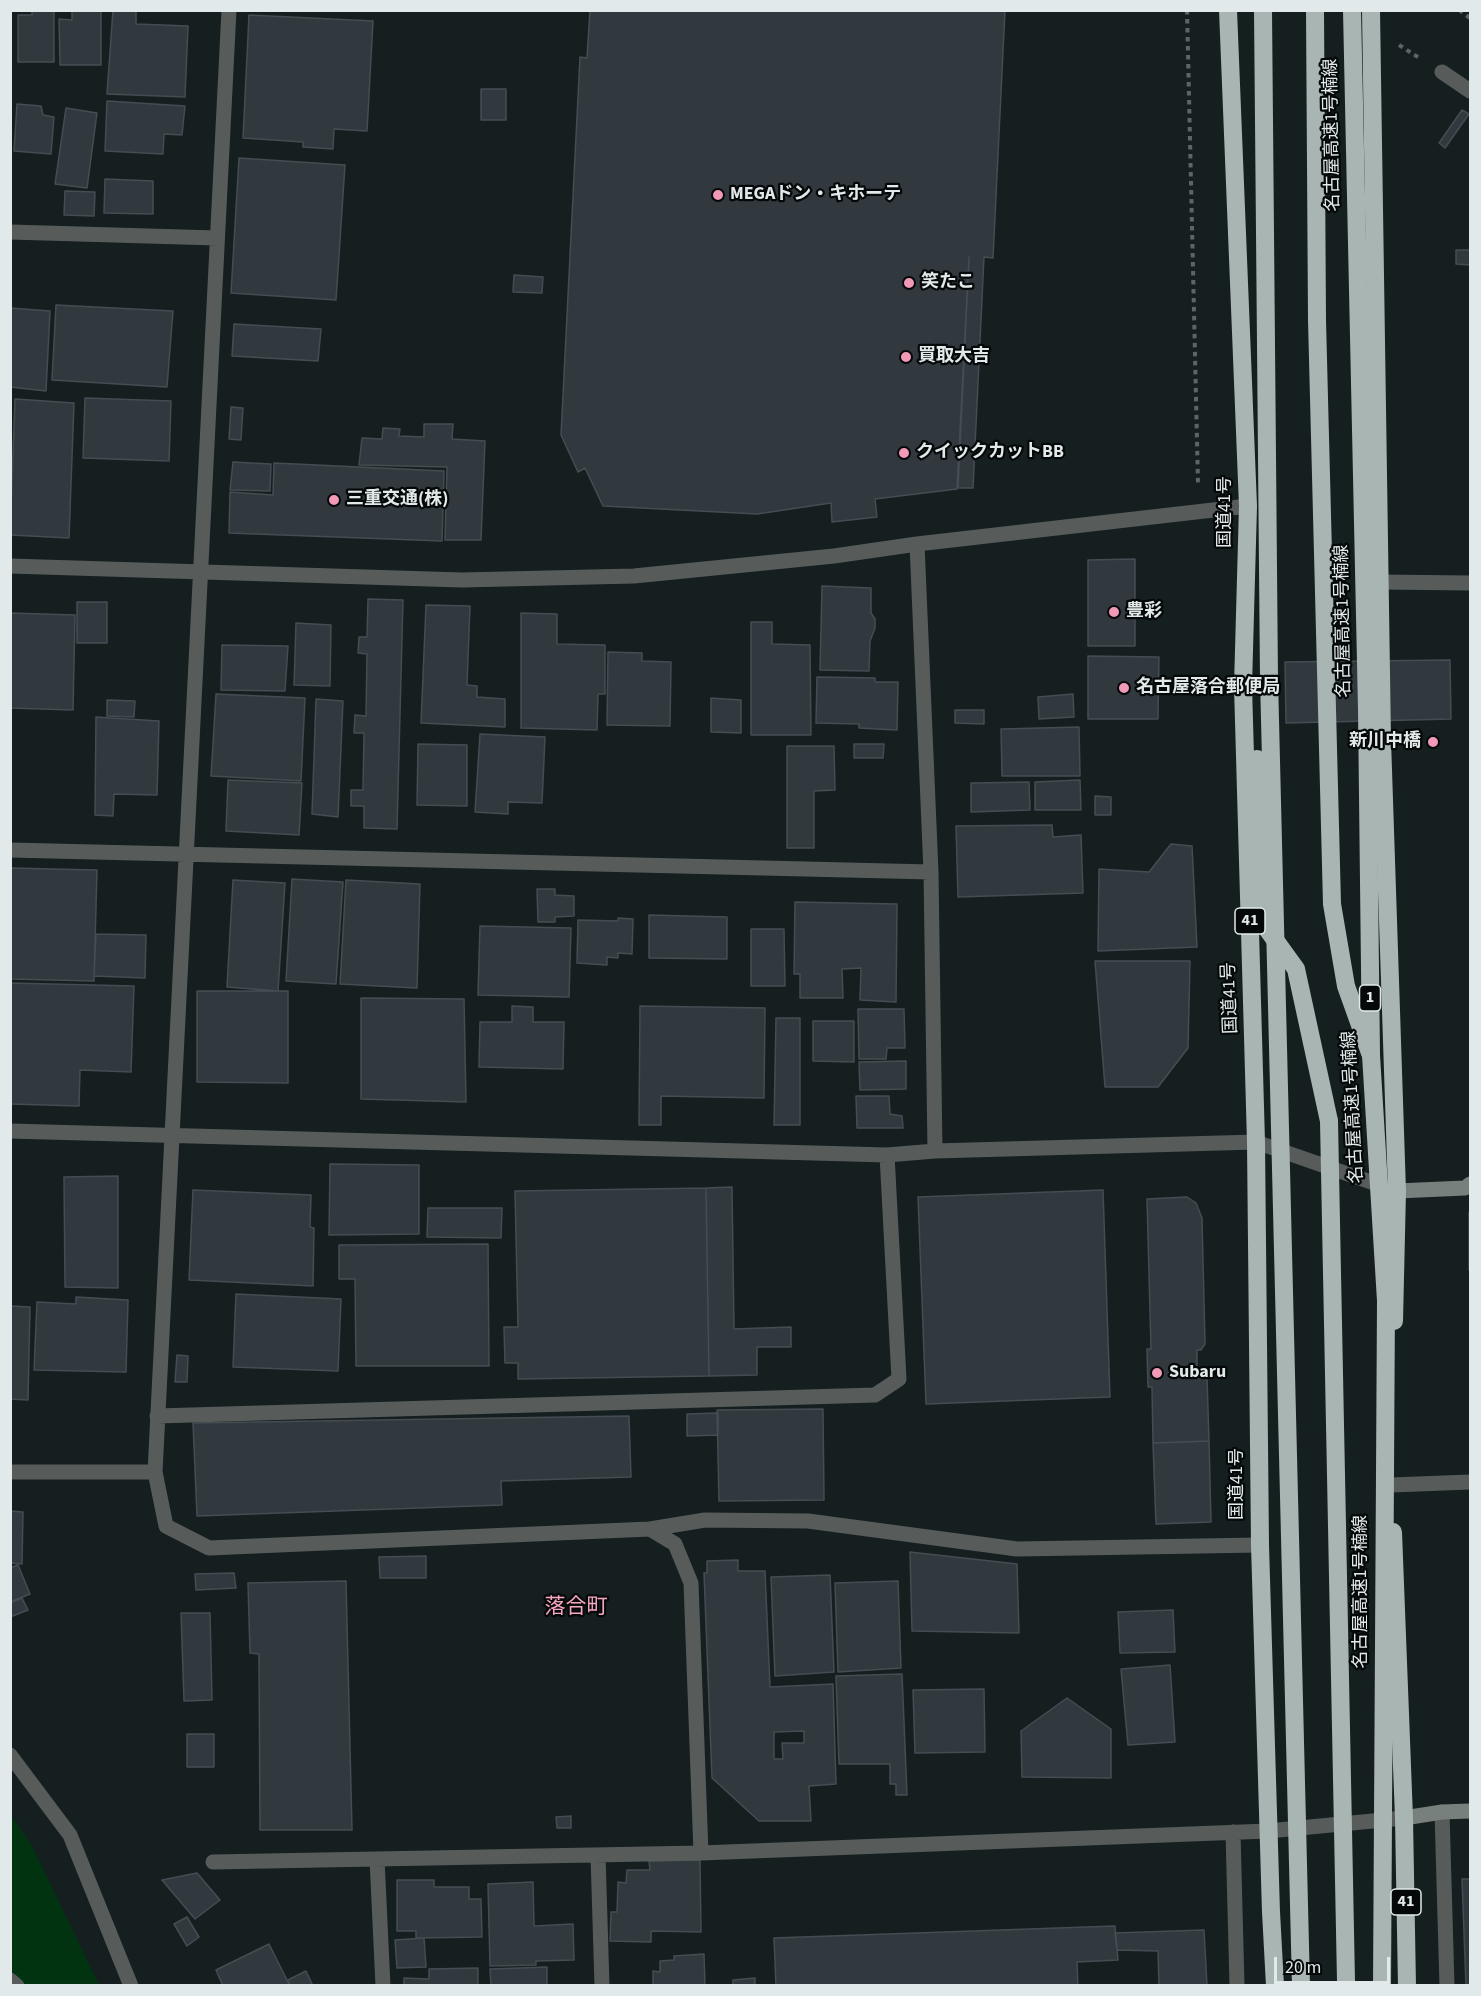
<!DOCTYPE html>
<meta charset="utf-8">
<style>
body{margin:0}
#map{position:relative;width:1481px;height:1996px;overflow:hidden;background:#151f20;font-family:"Source Sans 3",sans-serif}
canvas{display:block}
.frame{position:absolute;inset:0;border:12px solid #e2e9ea;pointer-events:none}
.scale{position:absolute;left:1274px;top:1957px;width:116px;height:27px;box-sizing:border-box;border:3px solid #e2e9ea;border-top:0;padding-left:8px;font-size:18px;line-height:21px;white-space:nowrap;color:#e2e9ea;-webkit-text-stroke:4px #050808;paint-order:stroke}
</style>
<div id="map">
<canvas width="1481" height="1996"></canvas>
<div class="frame"></div>
<div class="scale">20 m</div>
</div>
<script>
const ctx = document.querySelector('canvas').getContext('2d');
ctx.lineJoin = 'round';
function fill(path, color) { ctx.fillStyle = color; ctx.fill(path, 'evenodd'); }
function strokePath(path, color, width, dash) { ctx.strokeStyle = color; ctx.lineWidth = width; ctx.lineCap = dash ? 'butt' : 'round'; ctx.setLineDash(dash || []); ctx.stroke(path); }
function write(font, color, halo, rows, align = 'center') {
  ctx.font = font + ' "Source Sans 3","Noto Sans JP",sans-serif'; ctx.lineWidth = 4.5; ctx.setLineDash([]); ctx.textBaseline = 'middle'; ctx.strokeStyle = halo; ctx.fillStyle = color; for (const [text, x, y, turn = 0] of rows) {
    ctx.save(); ctx.translate(x, y); ctx.rotate((+turn || 0) * Math.PI / 180); ctx.textAlign = isNaN(turn) ? turn : align; if (halo) ctx.strokeText(text, 0, 0); ctx.fillText(text, 0, 0); ctx.restore();
  }
}
fill(new Path2D(`
 M10,1814l23,34 66,137h-88z`), '#013311');
const building = new Path2D(`
 M32,10h22v52h-36v-47h14z
 M72,10h29v55h-41l-1,-46 13,1z
 M113,10h23v14l52,2 -3,71 -78,-3z
 M590,10h415l-12,248 -9,-1 -11,231h-15l11,-231 -12,232 -82,10 2,18 -45,5 -1,-19 -74,11 -154,-8 -18,-38 -7,4 -17,-37 19,-378 7,1z
 M249,15l124,6 -6,110 -33,-2 -1,20 -30,-2v-5l-60,-4z
 M481,89h25v31h-25z
 M107,101l78,5 -3,29 -18,-1 -1,20 -58,-3z
 M17,104l24,2 2,9 11,2 -3,37 -37,-3z
 M66,108l31,5 -10,75 -32,-4z
 M1462,110l7,4 -24,34 -6,-5z
 M239,158l106,7 -9,135 -105,-7z
 M105,179l48,2v33l-49,-1z
 M65,191l30,1 -1,24 -30,-1z
 M1456,250h14v15l-14,-1z
 M514,275l29,2 -1,16 -29,-1z
 M56,305l117,6 -6,76 -115,-7z
 M10,308l40,3 -4,80 -36,-4z
 M234,324l87,5 -3,32 -86,-5z
 M85,398l86,3 -2,60 -86,-3z
 M15,399l59,4 -5,135 -59,-3z
 M231,407l12,1 -2,32 -12,-1z
 M424,424h29l-1,15 33,2 -4,99h-36l2,-73 -88,-2 3,-27 20,1 1,-11 17,1 -1,7 25,1z
 M233,462l38,2 -1,27 -40,-1z
 M274,463l170,8 -2,70 -213,-8 1,-41 43,3z
 M1135,559v87h-47v-86z
 M822,586l49,2v25l4,6v9l-5,13 -1,30 -49,-1z
 M368,599l35,1 -6,229 -33,-1v-22h-13v-16h12l1,-57h-10l1,-18 11,1 1,-62 -9,-1 1,-16h8z
 M77,602h30v41h-30z
 M426,605l44,1 -3,79 10,1v11l28,2v28l-84,-4z
 M10,613l65,2 -2,95 -63,-2z
 M521,613l36,1v30l48,1v49h-7l-1,36 -76,-2z
 M751,622h21v22l38,1 1,90h-60z
 M296,623l35,2 -1,61 -36,-1z
 M222,645l66,1 -3,45 -64,-1z
 M608,652l34,1v8l29,1 -1,64 -63,-1z
 M1088,656l71,1 -1,62h-70z
 M1450,660l1,59 -165,4 -1,-61z
 M817,677l58,1v4h23l-1,48 -38,-2v-4l-43,-1z
 M216,694l89,4 -4,83 -90,-5z
 M1073,694l1,23 -35,2 -1,-22z
 M711,698l30,2v33l-30,-1z
 M316,699l27,2 -5,116 -26,-3z
 M107,700l28,1 -1,16 -27,-1z
 M955,710h29v14l-29,-1z
 M96,717l63,4 -2,74 -43,-1 -1,22 -18,-1z
 M1079,727l1,49h-78l-1,-47z
 M480,734l65,3 -3,66 -34,-1v12l-33,-2z
 M418,744l49,1v61l-50,-1z
 M854,744h30l-1,14h-29z
 M787,746h47l1,44 -21,1v57h-27z
 M228,780l74,3 -3,52 -73,-4z
 M1080,780l1,30h-46v-28z
 M1029,782l1,28 -59,2v-29z
 M1095,796l16,1v18h-16z
 M1052,825l1,12 28,-2 2,58 -125,4 -2,-71z
 M1171,844l21,2 5,101 -99,4 1,-82 50,3z
 M10,868l87,2 -3,111 -84,-2z
 M292,879l51,3 -7,102 -50,-3z
 M233,880l52,3 -7,108 -51,-4z
 M346,880l74,4 -3,104 -77,-4z
 M537,889h18v6l19,1v20l-19,1v5h-17z
 M795,902l102,2 -1,98 -36,-2 1,-32 -19,1 1,29h-43v-24h-6z
 M649,915l78,2v42l-78,-1z
 M618,918l15,1 -1,35 -14,-1v5l-11,-1v8l-30,-2 1,-43 40,1z
 M480,926l91,2 -2,69 -91,-2z
 M751,929h33l1,57h-34z
 M96,934l50,1 -1,43 -51,-2z
 M1095,961h95l-2,87 -30,39h-53z
 M10,983l124,3 -3,86 -51,-2 -1,36 -69,-2z
 M197,991h91v92l-91,-1z
 M361,998l103,1 2,103 -105,-3z
 M512,1006l21,1v15h31l-1,47 -84,-2 1,-45h32z
 M640,1006l125,2 -1,90 -103,-2v29h-22z
 M858,1009h46l1,39h-18l-1,11h-27z
 M776,1018h24v107h-26z
 M813,1021h41v41l-41,-1z
 M906,1061v28l-46,1 -1,-28z
 M856,1096h33l1,18 12,2 1,12h-46z
 M330,1164l89,1v69l-90,1z
 M118,1176v112l-53,-1 -1,-110z
 M732,1187l2,142 57,-2v20h-34v28l-48,1 -3,-188z
 M706,1188l3,188 -191,3v-16h-13l-1,-36h14l-3,-136z
 M193,1190l118,5 -1,32 4,1 -1,58 -124,-6z
 M1103,1190l7,207 -184,7 -8,-207z
 M1187,1197l9,6 6,15 3,126 -4,6h-4v27h10l2,64 -56,2 -1,-56h-4l-1,-38h4l-4,-150z
 M428,1208h74l-1,30 -74,-1z
 M1469,1212h1v58h-1z
 M488,1244l1,122h-133l-1,-87h-16v-34z
 M236,1294l105,5 -3,72 -105,-4z
 M76,1297l52,3 -2,72 -92,-2 3,-68 39,2z
 M10,1306l20,1 -2,93 -18,-1z
 M177,1355l11,1 -1,26h-12z
 M823,1409l1,91 -105,1 -2,-91z
 M718,1413v22l-31,1v-22z
 M629,1416l2,61 -130,4 1,24 -305,11 -4,-93z
 M1209,1441l2,81 -55,2 -3,-81z
 M10,1511l13,1 -1,52 -12,-1z
 M910,1552l107,12 2,69 -107,-2z
 M426,1556v22h-46l-1,-21z
 M738,1560v11h27l5,116 63,-3 3,100 -27,2 2,35h-52l-47,-43 -8,-205h3v-12zM804,1731v12h-22l1,16h-9v-27z
 M18,1565l12,29 -20,8v-34z
 M234,1573l2,15 -40,2 -1,-16z
 M830,1575l4,97 -59,4 -4,-99z
 M346,1581l6,249h-92l-1,-176 -9,-1 -2,-70z
 M898,1581l3,87 -63,4 -3,-89z
 M22,1598l6,12 -18,7v-14z
 M1173,1610l2,42 -55,1 -2,-41z
 M181,1613h29l2,87 -28,1z
 M1170,1665l5,77 -47,3 -7,-76z
 M902,1674l5,121h-11v-11h-6v-20h-51l-3,-88z
 M984,1689l1,63 -70,1 -2,-63z
 M1067,1698l44,31v49l-89,-1 -1,-46z
 M187,1734h27v33h-27z
 M571,1816v12h-14l-1,-11z
 M700,1860l1,72 -50,-1v11l-41,-1 1,-29h6l1,-30 8,1 1,-13h23l-1,-9z
 M197,1873l23,27 -25,19 -33,-39z
 M1462,1879h8v107h-4z
 M397,1880h37v7h35v12h12l1,38 -66,1v-7h-19z
 M533,1882l1,44 39,-2 1,36 -38,1v4l-46,1 -2,-82z
 M187,1917l12,20 -12,9 -13,-22z
 M1115,1926l3,34 -41,2 1,24h-302l-2,-48z
 M1204,1930l3,56h-48l-1,-35 -41,-1 -2,-17z
 M424,1938l2,29 -29,1 -2,-28z
 M269,1944l21,42h-67l-7,-16z
 M704,1954l1,32h-52v-15l7,1v-11l14,-1v-4z
 M547,1967v19h-56l-1,-17z
 M478,1968v18h-74v-8l25,1v-10z
 M306,1971l7,15h-23l-2,-6z
 M755,1978v8h-22v-6z`);
fill(building, '#31393f');
strokePath(building, '#454d53', 1.5);
strokePath(new Path2D(`
 M1187,10l11,474
 M1459,10l11,8
 M1399,45l22,14`), '#5d6667', 4, [4.5, 4.5]);
strokePath(new Path2D(`
 M10,1980l7,6`), '#575c5b', 15);
strokePath(new Path2D(`
 M229,10l-74,1462 11,54 43,22 441,-19 25,15 16,39 10,270
 M1442,72l28,19
 M10,232l207,6
 M917,544l14,328 4,279
 M10,566l452,14 172,-4 200,-20 83,-12 331,-38
 M1380,582l90,1
 M10,850l921,22
 M10,1131l877,24 48,-4 321,-9 132,46
 M157,1416l718,-21 24,-16 -12,-224
 M10,1472h145
 M1391,1485l79,-3
 M650,1529l55,-9 103,1 209,28 243,-4
 M10,1755l60,80 61,151
 M1442,1812l5,174
 M1233,1832l4,154
 M598,1855l4,131
 M377,1859l6,127
 M213,1862l488,-9 567,-22 136,-13`), '#575c5b', 15);
strokePath(new Path2D(`
 M1397,1191l68,-3 5,-4
 M1404,1818l38,-6 28,-1`), '#78807e', 15);
strokePath(new Path2D(`
 M1228,10l20,496 -5,180 13,456 4,403 11,367 4,74
 M1315,10l2,310 15,584 14,82 24,67
 M1371,10l11,730 15,451 -3,130
 M1257,759l8,167 31,43 33,152
 M1393,1532l11,286 3,168`), '#a9b5b2', 18);
strokePath(new Path2D(`
 M1263,10l6,669 32,1307
 M1352,10l15,699 4,346 15,246 -4,685
 M1329,1121l17,860`), '#a9b5b2', 18);
for (const [x, y, r, color] of [
 [718,195,6,"#f09ab7"],
 [909,283,6,"#f09ab7"],
 [906,357,6,"#f09ab7"],
 [904,453,6,"#f09ab7"],
 [334,500,6,"#f09ab7"],
 [1114,612,6,"#f09ab7"],
 [1124,688,6,"#f09ab7"],
 [1433,742,6,"#f09ab7"],
 [1157,1373,6,"#f09ab7"]
]) { const dot = new Path2D(); dot.arc(x, y, r, 0, 2 * Math.PI); ctx.fillStyle = color; ctx.fill(dot); strokePath(dot, '#050808', 2); }
for (const [x, y, w] of [
 [1250,921,30],
 [1370,998,21],
 [1406,1902,30]
]) { const box = new Path2D(); box.roundRect(x - w / 2, y - 13, w, 26, 4.5); ctx.fillStyle = '#050808'; ctx.fill(box); strokePath(box, '#e2e9ea', 1.5); }
write('bold 16px', '#e2e9ea', null, [
 ["41",1250,921],
 ["1",1370,998],
 ["41",1406,1902]
]);
write('18px', '#e2e9ea', '#050808', [
 ["名古屋高速1号楠線",1333,135,-91],
 ["国道41号",1226,512,-90],
 ["名古屋高速1号楠線",1344,621,-91],
 ["国道41号",1231,998,-92],
 ["名古屋高速1号楠線",1354,1107,-93],
 ["国道41号",1238,1484,-90],
 ["名古屋高速1号楠線",1362,1592,-90]
]);
write('bold 18px', '#e2e9ea', '#050808', [
 ["MEGAドン・キホーテ",730,195],
 ["笑たこ",921,283],
 ["買取大吉",918,357],
 ["クイックカットBB",916,453],
 ["三重交通(株)",346,500],
 ["豊彩",1126,612],
 ["名古屋落合郵便局",1136,688],
 ["新川中橋",1421,742,"right"],
 ["Subaru",1169,1373]
], 'left');
write('21px', '#f7a7c1', '#050808', [
 ["落合町",576,1608]
]);
</script>
